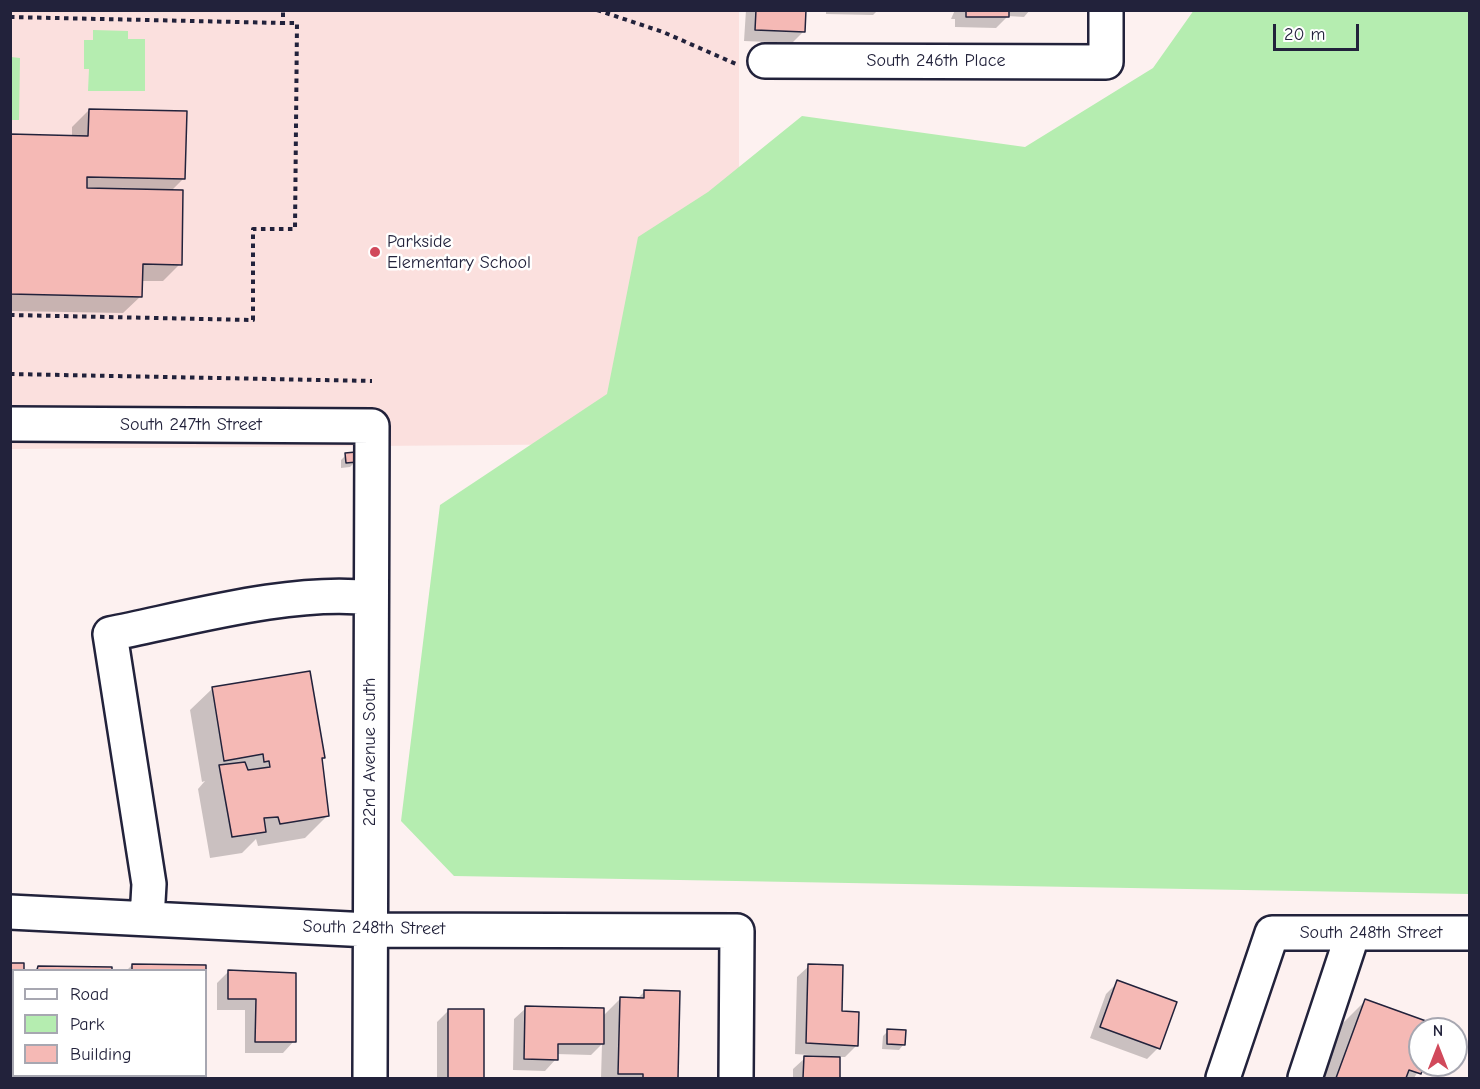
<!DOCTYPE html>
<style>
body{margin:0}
#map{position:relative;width:1480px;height:1089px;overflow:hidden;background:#fdf1f0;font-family:"Comic Neue",sans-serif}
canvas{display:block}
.frame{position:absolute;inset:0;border:12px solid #22223b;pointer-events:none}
.legend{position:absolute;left:12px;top:969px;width:195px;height:108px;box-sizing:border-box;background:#fff;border:2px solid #a7a7b1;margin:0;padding:8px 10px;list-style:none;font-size:18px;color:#22223b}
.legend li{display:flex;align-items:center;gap:12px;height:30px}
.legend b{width:30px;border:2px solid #a7a7b1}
.north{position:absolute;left:1408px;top:1017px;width:60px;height:60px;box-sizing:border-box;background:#fff;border:2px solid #a7a7b1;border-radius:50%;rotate:0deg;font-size:16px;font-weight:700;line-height:24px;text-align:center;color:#22223b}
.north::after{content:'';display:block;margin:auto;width:21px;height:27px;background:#d1495b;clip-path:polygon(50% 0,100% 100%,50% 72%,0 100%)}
.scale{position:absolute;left:1273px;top:24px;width:86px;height:27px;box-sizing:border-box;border:3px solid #22223b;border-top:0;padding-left:8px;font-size:18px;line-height:21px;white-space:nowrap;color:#22223b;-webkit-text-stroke:4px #fff;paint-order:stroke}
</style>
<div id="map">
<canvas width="1480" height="1089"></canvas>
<div class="frame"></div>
<ul class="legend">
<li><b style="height:8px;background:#fff"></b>Road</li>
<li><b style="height:16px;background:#b5edb0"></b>Park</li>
<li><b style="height:16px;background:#f5b9b5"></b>Building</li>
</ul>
<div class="north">N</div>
<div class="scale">20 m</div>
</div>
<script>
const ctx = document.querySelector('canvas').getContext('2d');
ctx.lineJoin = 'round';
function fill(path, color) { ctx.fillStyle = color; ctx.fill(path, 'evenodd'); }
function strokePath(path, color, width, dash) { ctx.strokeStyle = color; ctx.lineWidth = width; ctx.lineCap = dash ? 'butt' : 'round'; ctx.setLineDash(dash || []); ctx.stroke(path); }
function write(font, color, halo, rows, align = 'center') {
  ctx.font = font + ' "Comic Neue",sans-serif'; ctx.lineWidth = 5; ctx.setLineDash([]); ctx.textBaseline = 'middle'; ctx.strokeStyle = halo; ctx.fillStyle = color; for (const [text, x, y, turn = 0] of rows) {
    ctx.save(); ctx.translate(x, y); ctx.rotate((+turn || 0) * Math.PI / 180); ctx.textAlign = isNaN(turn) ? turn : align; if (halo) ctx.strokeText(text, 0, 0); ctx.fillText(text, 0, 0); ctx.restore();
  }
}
fill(new Path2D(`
 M10,11h729v432l-728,6z`), '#fbe0de');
fill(new Path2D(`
 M1194,10l275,1v883l-1015,-18 -53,-55 39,-316 167,-111 31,-157 70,-45 94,-76 223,31 128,-79z
 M93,30l35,1v8h17v52h-57l1,-22h-5v-29h9z
 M11,57l9,1 -1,62h-8z`), '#b5edb0');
fill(new Path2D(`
 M746,10h59l-1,21 -12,12 -48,-2z
 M826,10h52l-5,5 -47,-1z
 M1030,10l-6,7 -16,-1 -12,12 -41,-1v-8h-4l4,-9z
 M89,110l95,68 -13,13 9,73 -17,17h-22v15l-18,17 -113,-2v-175l62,1v-10z
 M346,455l9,7 -5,5 -9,1v-8z
 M213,688l110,69 -2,3 6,56 -22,22 -47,8 -2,-7 -14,14 -32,5 -12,-69 7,-8 -3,1 -12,-72z
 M10,964h12v6h-8v38l-4,3z
 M132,965l73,2v3h-78z
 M809,966l31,46 16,34 -11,11h-6l-1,21h-45v-9l12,-11h18v-2l-28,-2 2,-77z
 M38,967l72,1v2h-75z
 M229,971l66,4 -1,66 -11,12h-38v-43h-28v-27z
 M1118,982l40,66 -11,11 -57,-21 16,-44z
 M644,992h34l-2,86h-75l1,-34 -11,11 -35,-1v5l-11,12 -32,-1 1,-51 12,-11 77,8 17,-17h17z
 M1365,1001l59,28h-4v36h2l-8,13h-91l20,-55z
 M449,1010h34v68h-46v-56z
 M888,1031l16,13 -5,6 -17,-1 1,-13z
 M102,1076h19v2h-20z`), '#0003');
const building = new Path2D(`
 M756,10h50l-1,22 -50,-2z
 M966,10h43v7h-43z
 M89,109l98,2 -2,68 -98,-2v11l96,2 -1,75 -39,-1 -1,33 -132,-3v-160l78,2z
 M356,452l1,10 -11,1 -1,-10z
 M310,671l15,87h-3l7,58 -49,8 -2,-7 -14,1 2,14 -34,5 -13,-72 26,-3 3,8 22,-3 -1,-6 -5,1 -1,-8 -39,7 -12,-74z
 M10,963h14v7h-10v31h-4z
 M132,964l74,1v39v-34h-74z
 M808,964l35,1 -1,46 17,1 -1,34 -52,-3z
 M38,966l74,1v3h-75z
 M228,970l68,3v69h-41l1,-43h-28z
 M1117,980l60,22 -17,47 -60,-22z
 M644,990l36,1 -2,87h-35v-4h-25l2,-77 24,1z
 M1365,999l61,22 -2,6 4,2h-8v36h4l-3,9 -12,-4 -3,8h-70z
 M525,1006l79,2v36h-46v16l-34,-1z
 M448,1009h36v69h-36z
 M887,1029l19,1 -1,15 -18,-1z
 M804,1056l36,1v21h-37z`);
fill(building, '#f5b9b5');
strokePath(building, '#22223b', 1.5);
const minor = new Path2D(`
 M765,61l341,1v-52
 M10,424l362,2 -2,652
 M10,912l359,18 368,1 -1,147
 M147,919l2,-35 -39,-250c80,-16 181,-45 261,-36
 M1223,1078l49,-145h198
 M1305,1078l48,-145`);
strokePath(minor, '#22223b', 38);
strokePath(new Path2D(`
 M597,10l66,22 73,32
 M10,17l273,6v-13
 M10,315l243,5v-91h42l2,-206h-14
 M10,374l362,7`), '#22223b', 4, [4.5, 4.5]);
strokePath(minor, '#fff', 33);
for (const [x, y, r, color] of [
 [375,252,6,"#d1495b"]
]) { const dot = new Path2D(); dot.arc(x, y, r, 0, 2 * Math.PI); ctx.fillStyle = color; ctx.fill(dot); strokePath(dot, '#fff', 2); }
write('18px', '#22223b', '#fff', [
 ["South 246th Place",936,61],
 ["South 247th Street",191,425],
 ["22nd Avenue South",370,752,-90],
 ["South 248th Street",374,928,1],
 ["South 248th Street",1371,933]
]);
write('18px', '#22223b', '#fff', [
 ["Parkside",387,242],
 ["Elementary School",387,263]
], 'left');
</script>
